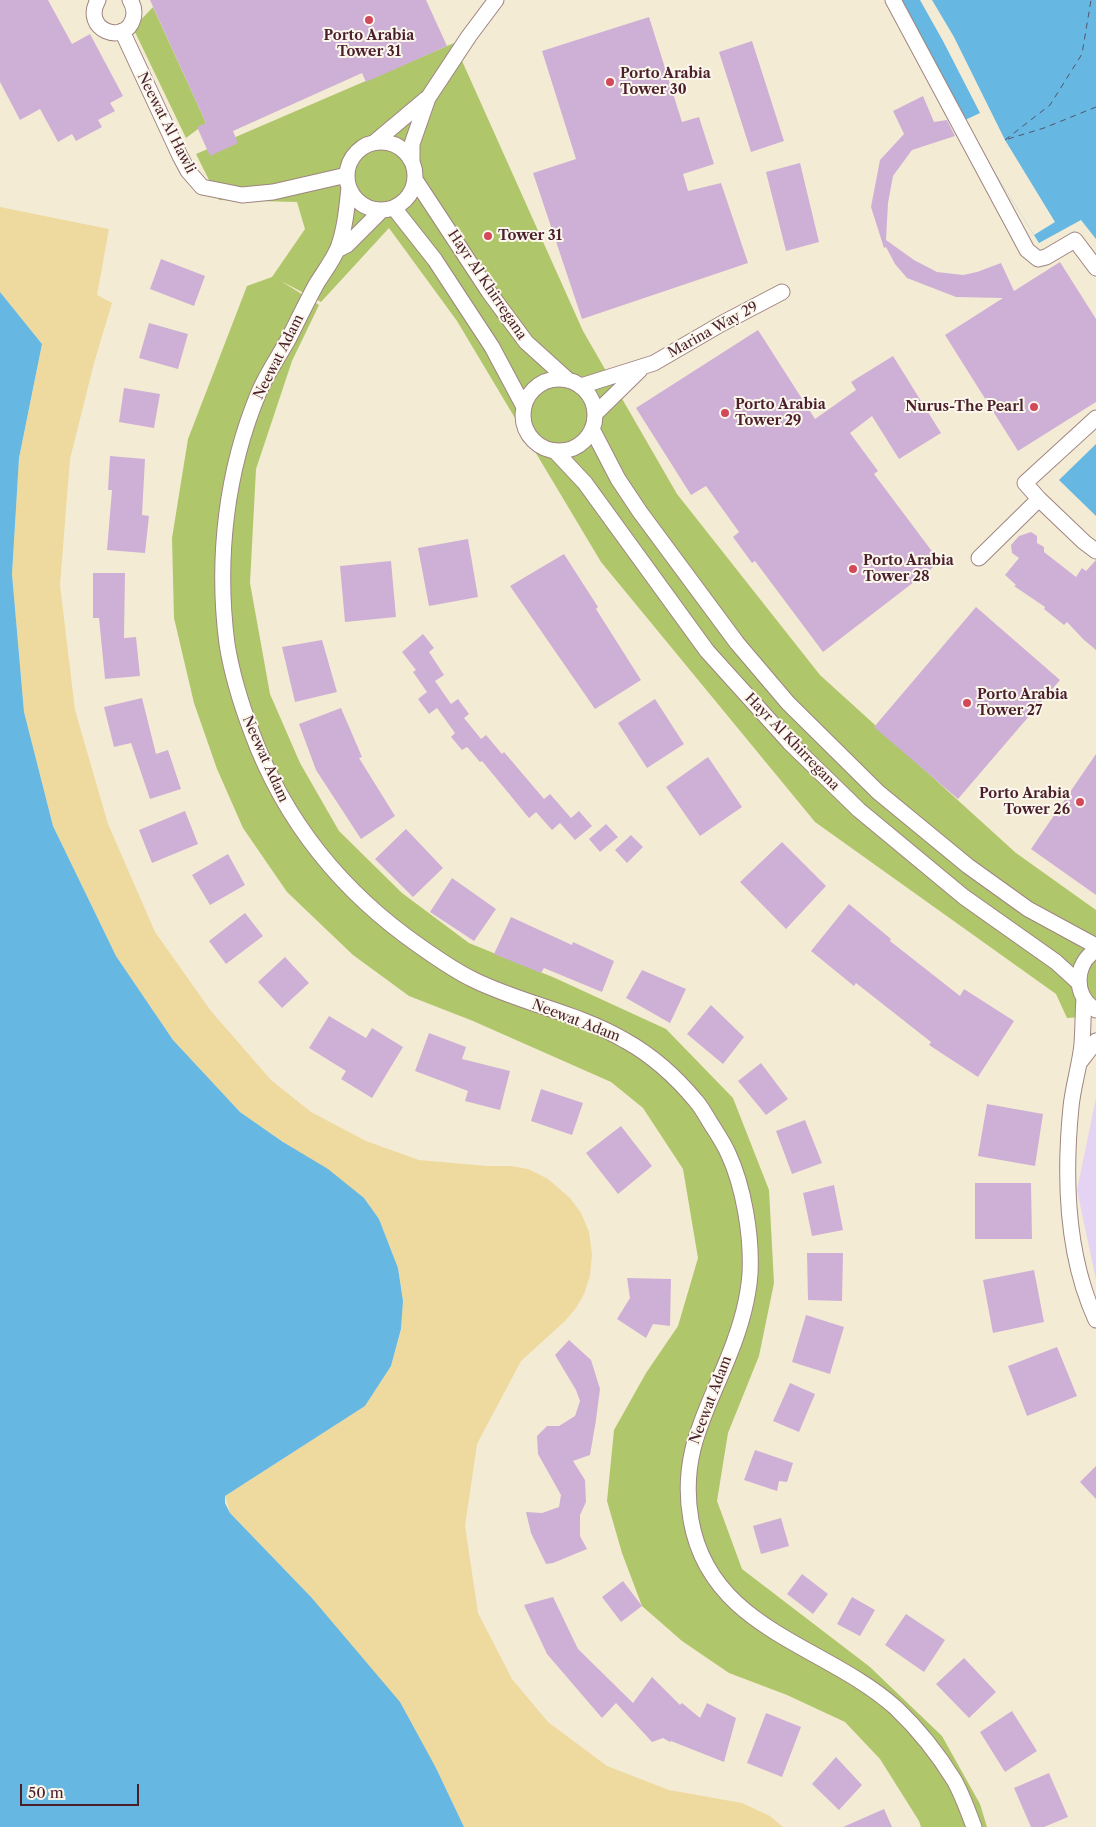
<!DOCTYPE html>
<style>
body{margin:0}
#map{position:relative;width:1096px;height:1827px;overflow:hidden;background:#f4ebd5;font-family:"Libre Caslon Text",serif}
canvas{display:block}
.scale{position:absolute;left:20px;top:1784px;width:119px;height:22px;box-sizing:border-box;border:2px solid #4a1f2b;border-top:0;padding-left:6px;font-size:15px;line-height:18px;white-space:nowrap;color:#4a1f2b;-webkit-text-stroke:4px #fbf7ec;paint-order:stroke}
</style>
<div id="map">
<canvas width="1096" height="1827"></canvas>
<div class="scale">50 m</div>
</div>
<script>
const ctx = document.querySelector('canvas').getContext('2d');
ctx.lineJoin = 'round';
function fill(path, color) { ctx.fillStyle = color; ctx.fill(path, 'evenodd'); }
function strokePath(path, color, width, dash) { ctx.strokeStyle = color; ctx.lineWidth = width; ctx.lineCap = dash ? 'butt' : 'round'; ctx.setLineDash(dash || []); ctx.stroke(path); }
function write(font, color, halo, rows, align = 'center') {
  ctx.font = font + ' "Libre Caslon Text",serif'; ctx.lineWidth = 4; ctx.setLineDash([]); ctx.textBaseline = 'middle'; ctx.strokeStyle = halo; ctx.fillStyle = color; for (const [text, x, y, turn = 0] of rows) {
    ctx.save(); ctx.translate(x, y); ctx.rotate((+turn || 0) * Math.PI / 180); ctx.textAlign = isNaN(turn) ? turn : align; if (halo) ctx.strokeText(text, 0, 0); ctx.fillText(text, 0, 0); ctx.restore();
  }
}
fill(new Path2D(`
 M1096,1098v182l-19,-90z`), '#e4d3f2');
fill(new Path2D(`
 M153,7l53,116 -20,15 -53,-110z
 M454,43l129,288 94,163 143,181 196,178 80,57v106l-29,2 -11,-24 -241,-172 -214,-260 -144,-241 -68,-93 -68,74 -40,-21 38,24 -27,56 -36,108 -6,114 20,111 30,69 39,68 63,62 67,50 86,35 111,51 67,69 36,92 5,93 -15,73 -31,77 -11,68 25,68 128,98 72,69 38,68 7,23h-66l-2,-6 -39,-62 -35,-37 -58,-27 -58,-22 -47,-32 -40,-35 -20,-53 -15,-52 7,-71 32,-57 32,-47 20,-68 -15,-89 -40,-61 -32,-26 -138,-61 -64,-25 -56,-41 -66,-63 -44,-64 -26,-59 -23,-66 -20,-85 -2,-80 16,-99 59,-153 25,-9 33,-48 -8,-27 -78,-2 -23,-46z`), '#b0c66a');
fill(new Path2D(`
 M0,207l109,22 -12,66 15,8 -18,60 -24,96 -10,126 15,125 33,114 47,108 56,79 60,69 40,32 55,29 53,19 68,6h24l17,3 20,10 22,19 11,15 8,19 3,22 -2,22 -6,18 -8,14 -11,13 -44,40 -44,83 -12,82 13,87 34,66 36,43 59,44 62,24 73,13 28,13 13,11h-319l-28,-59 -125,-171 -81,-84 -5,-17 140,-90 26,-40 10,-36 2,-29 -5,-33 -19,-49 -15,-21 -124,-86 -67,-72 -57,-84 -63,-130 -29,-114 -12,-138 7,-116 23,-114 -42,-52z`), '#eeda9e');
fill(new Path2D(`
 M901,0h195v239l-15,-19 -42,23 -54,-86z
 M0,292l42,52 -23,114 -7,116 12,138 29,114 63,130 57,84 67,72 43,30 45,27 36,29 15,21 19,49 5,33 -2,28 -10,37 -26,40 -140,90v7l5,10 81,84 89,105 36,66 28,59h-464z
 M1096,444v72l-37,-36z`), '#66b7e1');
fill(new Path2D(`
 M920,0h12l22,37 51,103 50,82 -21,13 -49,-78 -20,-37 15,-7 -37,-72z`), '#f4ebd5');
strokePath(new Path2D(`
 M1008,139l36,-11 52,-21
 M1005,140l45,-35 32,-51 9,-54`), '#54546b', 1, [6, 5]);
fill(new Path2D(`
 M0,0h48l24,44 18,-10 33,62 -13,7 5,8 -17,9 4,7 -26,14 -4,-7 -14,8 -18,-33 -20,11 -20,-38z
 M150,0h276l21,46 -81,36 -4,-9 -129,58 5,12 -28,13 -13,-29 9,-4z
 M649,17l33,105 17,-5 15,47 -31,10 5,17 33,-8 27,80 -166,56 -49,-146 43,-14 -34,-108z
 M752,41l32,100 -33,11 -32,-100z
 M923,96l11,26 13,-2 8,16 -43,14 -19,26 -5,27 -2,37 28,20 23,12 26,3 14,-3 24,-9 13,28 46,-29 36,57v83l-78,49 -73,-116 58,-37 -47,-1 -49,-19 -12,-14 -9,-17 -2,1 -13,-41 9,-47 24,-26 -11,-23z
 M800,163l19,79 -33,9 -20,-79z
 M161,259l44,17 -11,30 -44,-17z
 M149,323l39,11 -10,35 -39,-11z
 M758,330l57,89 41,-29 -5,-8 42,-26 48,77 -42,26 -27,-43 -22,17 28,38 -4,3 66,88 -117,90 -68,-91 -3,2 -19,-26 6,-5 -33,-46 -15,9 -55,-87z
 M124,388l36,6 -6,34 -35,-6z
 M110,456l35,3 -3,56 7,1 -4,37 -38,-3 5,-60h-4z
 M1031,532l6,4v7l7,4v5l32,25 6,-9 4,3 10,-11v90l-13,-11 -16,-17 -3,3 -20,-16 1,-2 -31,-21 2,-1 -11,-10 14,-17 -7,-5 -1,-8 8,-9z
 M468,539l10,58 -49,9 -11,-58z
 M564,554l34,53 -2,2 45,71 -46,29 -85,-123z
 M391,561l5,56 -51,5 -5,-56z
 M93,573h32l-1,65 12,-1 4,39 -35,3 -6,-61h-6z
 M976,607l84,73 -102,119 -84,-72z
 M423,634l11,14 -5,4 15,23 -9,6 16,23 7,-5 11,15 -5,4 17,21 5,-4 16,19 2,-2 40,47 6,-5 21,24 8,-7 13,15 -17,14 -15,-17 -8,7 -16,-18 -7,6 -47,-57 -2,1 -13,-15 -5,3 -11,-13 4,-4 -18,-25 -8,6 -11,-15 9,-7 -14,-20 3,-2 -14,-18z
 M322,640l15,52 -42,10 -13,-55z
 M142,698l14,56 12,-4 13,39 -31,10 -19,-56 -17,4 -10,-40z
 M655,699l29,45 -37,24 -29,-45z
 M341,708l21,49 -3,1 36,58 -34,23 -45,-69 -17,-46z
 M1096,754v141l-65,-46z
 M708,757l34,50 -42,29 -34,-49z
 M185,811l13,33 -46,19 -13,-33z
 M606,824l12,13 -18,15 -11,-13z
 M406,829l37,39 -30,29 -38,-38z
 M631,835l12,12 -16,16 -12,-13z
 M782,842l44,44 -40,43 -46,-47z
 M228,854l17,31 -35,20 -18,-30z
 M452,878l44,31 -22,32 -44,-29z
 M849,904l42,35 -1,2 70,55 4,-7 50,32 -36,56 -49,-32 2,-3 -75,-59 -2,3 -43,-35z
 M245,913l18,23 -37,28 -17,-23z
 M511,917l61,28 1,-3 41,19 -12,31 -58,-24 -3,5 -47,-19z
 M285,957l24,26 -27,25 -24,-26z
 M642,970l44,19 -16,34 -44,-25z
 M711,1005l33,32 -21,27 -36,-30z
 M329,1016l37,22 6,-10 31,19 -31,51 -31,-19 5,-8 -37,-23z
 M429,1033l37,14 -4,12 48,12 -10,39 -35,-9 3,-10 -53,-20z
 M761,1063l27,36 -22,16 -28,-34z
 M541,1089l42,14 -11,32 -41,-14z
 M987,1104l56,10 -8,52 -57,-10z
 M805,1120l17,43 -30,11 -16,-43z
 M621,1126l31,40 -34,28 -32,-41z
 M975,1183h56l1,56h-57z
 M834,1185l9,45 -31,6 -9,-43z
 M807,1253h36l-1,48 -34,-1z
 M1034,1270l10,52 -51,11 -10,-53z
 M627,1278l44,1 -1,47 -17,-2 -7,14 -29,-19 13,-21z
 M806,1315l38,12 -14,47 -38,-12z
 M569,1340l22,20 9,29 -4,31 -6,35 -17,6 12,19 1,22 -6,13v21l7,13 -34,14 -7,1 -15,-31 -5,-21 16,1 17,-6 2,-12 -23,-41 -1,-18 10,-10h12l16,-10 5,-15 -4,-11 -21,-35z
 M1057,1347l20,49 -50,20 -19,-50z
 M790,1383l25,11 -16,38 -26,-11z
 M755,1450l38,13 -6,19 -8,-1 -2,10 -33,-11z
 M1096,1466v33l-16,-17z
 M781,1518l8,28 -28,8 -8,-28z
 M802,1574l26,20 -15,20 -26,-20z
 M623,1581l19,25 -21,16 -19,-25z
 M553,1597l25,52 55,54 19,-26 28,28 2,-2 18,15 7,-15 29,15 -12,44 -53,-21 -1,1 -7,-4 -11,4 -36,-39 -14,15 -55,-64 -23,-49z
 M852,1597l23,13 -15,26 -23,-12z
 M906,1614l39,26 -21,32 -39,-27z
 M964,1658l32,34 -27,26 -33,-34z
 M1012,1711l25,40 -32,21 -25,-40z
 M766,1713l35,14 -19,50 -35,-14z
 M836,1757l26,28 -23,25 -27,-26z
 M1049,1773l19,44 -24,10h-13l-17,-39z
 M884,1809l8,18h-49z`), '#ceb0d6');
const street = new Path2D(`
 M98,0c-17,30 27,46 35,19 2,-7 1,-13 -3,-19
 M893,0l134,250 11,9 8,-2 29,-17 21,28
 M122,31l58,125 8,15 14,16 40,8 31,-3 74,-17
 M376,141l50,-42
 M347 176a34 34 0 1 1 68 0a34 34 0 1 1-68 0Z
 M412,160v-16l16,-46 41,-62 27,-36
 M416,181l73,111 37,50 42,38
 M349,187c-2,20 -4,42 -11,61 -5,12 -14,24 -21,35 -10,18 -19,37 -28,55 -10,18 -22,35 -30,54 -33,79 -43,167 -32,252 5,31 14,60 25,89 33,89 91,160 169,214 17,12 34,24 53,33 49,24 105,33 152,61 27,15 50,36 70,60 7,8 11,17 17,26 5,8 11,17 15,26 16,34 24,84 22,121 -2,27 -10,54 -20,79 -23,59 -51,100 -39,167 19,110 134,124 205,188 22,21 42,46 58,72 8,14 14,31 20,47
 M394,208l41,52 57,87 32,60
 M337,250l10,-5 34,-34
 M523 415a36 36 0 1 1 72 0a36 36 0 1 1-72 0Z
 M581,386l73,-23 67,-39 61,-32
 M595,414l45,-44
 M592,429l26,50 22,33 97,131 51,60 90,89 90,74 60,43 68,37
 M555,451l30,32 122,168 83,92 69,67 105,87 92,65 23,21
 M1039,499l-14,-16 71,-65
 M979,558l60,-59 45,43 12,9
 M1096,950c-22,14 -23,46 0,60
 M1084,998c-1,15 -1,31 -2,46 -2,21 -9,42 -11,63 -7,70 -5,148 25,213
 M1080,1062l16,-21`);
strokePath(street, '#9f8580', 17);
strokePath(street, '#fff', 15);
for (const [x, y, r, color] of [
 [369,20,5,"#d1495b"],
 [610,82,5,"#d1495b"],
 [488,236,5,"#d1495b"],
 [1034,407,5,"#d1495b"],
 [725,413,5,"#d1495b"],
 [853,569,5,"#d1495b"],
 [967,703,5,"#d1495b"],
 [1080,802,5,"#d1495b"]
]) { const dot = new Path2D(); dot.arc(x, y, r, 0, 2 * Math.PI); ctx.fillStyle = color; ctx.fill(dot); strokePath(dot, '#fbf7ec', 2); }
write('bold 14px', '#4a1f2b', '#fbf7ec', [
 ["Porto Arabia",369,36,"center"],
 ["Tower 31",369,52,"center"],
 ["Porto Arabia",620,74],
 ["Tower 30",620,90],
 ["Tower 31",498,236],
 ["Porto Arabia",735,405],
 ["Tower 29",735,421],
 ["Nurus-The Pearl",1024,407,"right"],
 ["Porto Arabia",863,561],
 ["Tower 28",863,577],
 ["Porto Arabia",977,695],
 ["Tower 27",977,711],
 ["Porto Arabia",1070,794,"right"],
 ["Tower 26",1070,810,"right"]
], 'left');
write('14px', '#4a1f2b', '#fbf7ec', [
 ["Neewat Al Hawli",166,123,63],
 ["Hayr Al Khirregana",487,285,56],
 ["Marina Way 29",713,330,-29],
 ["Neewat Adam",279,357,-63],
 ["Hayr Al Khirregana",792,742,46],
 ["Neewat Adam",265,759,66],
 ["Neewat Adam",576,1021,21],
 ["Neewat Adam",711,1400,-69]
]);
</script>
